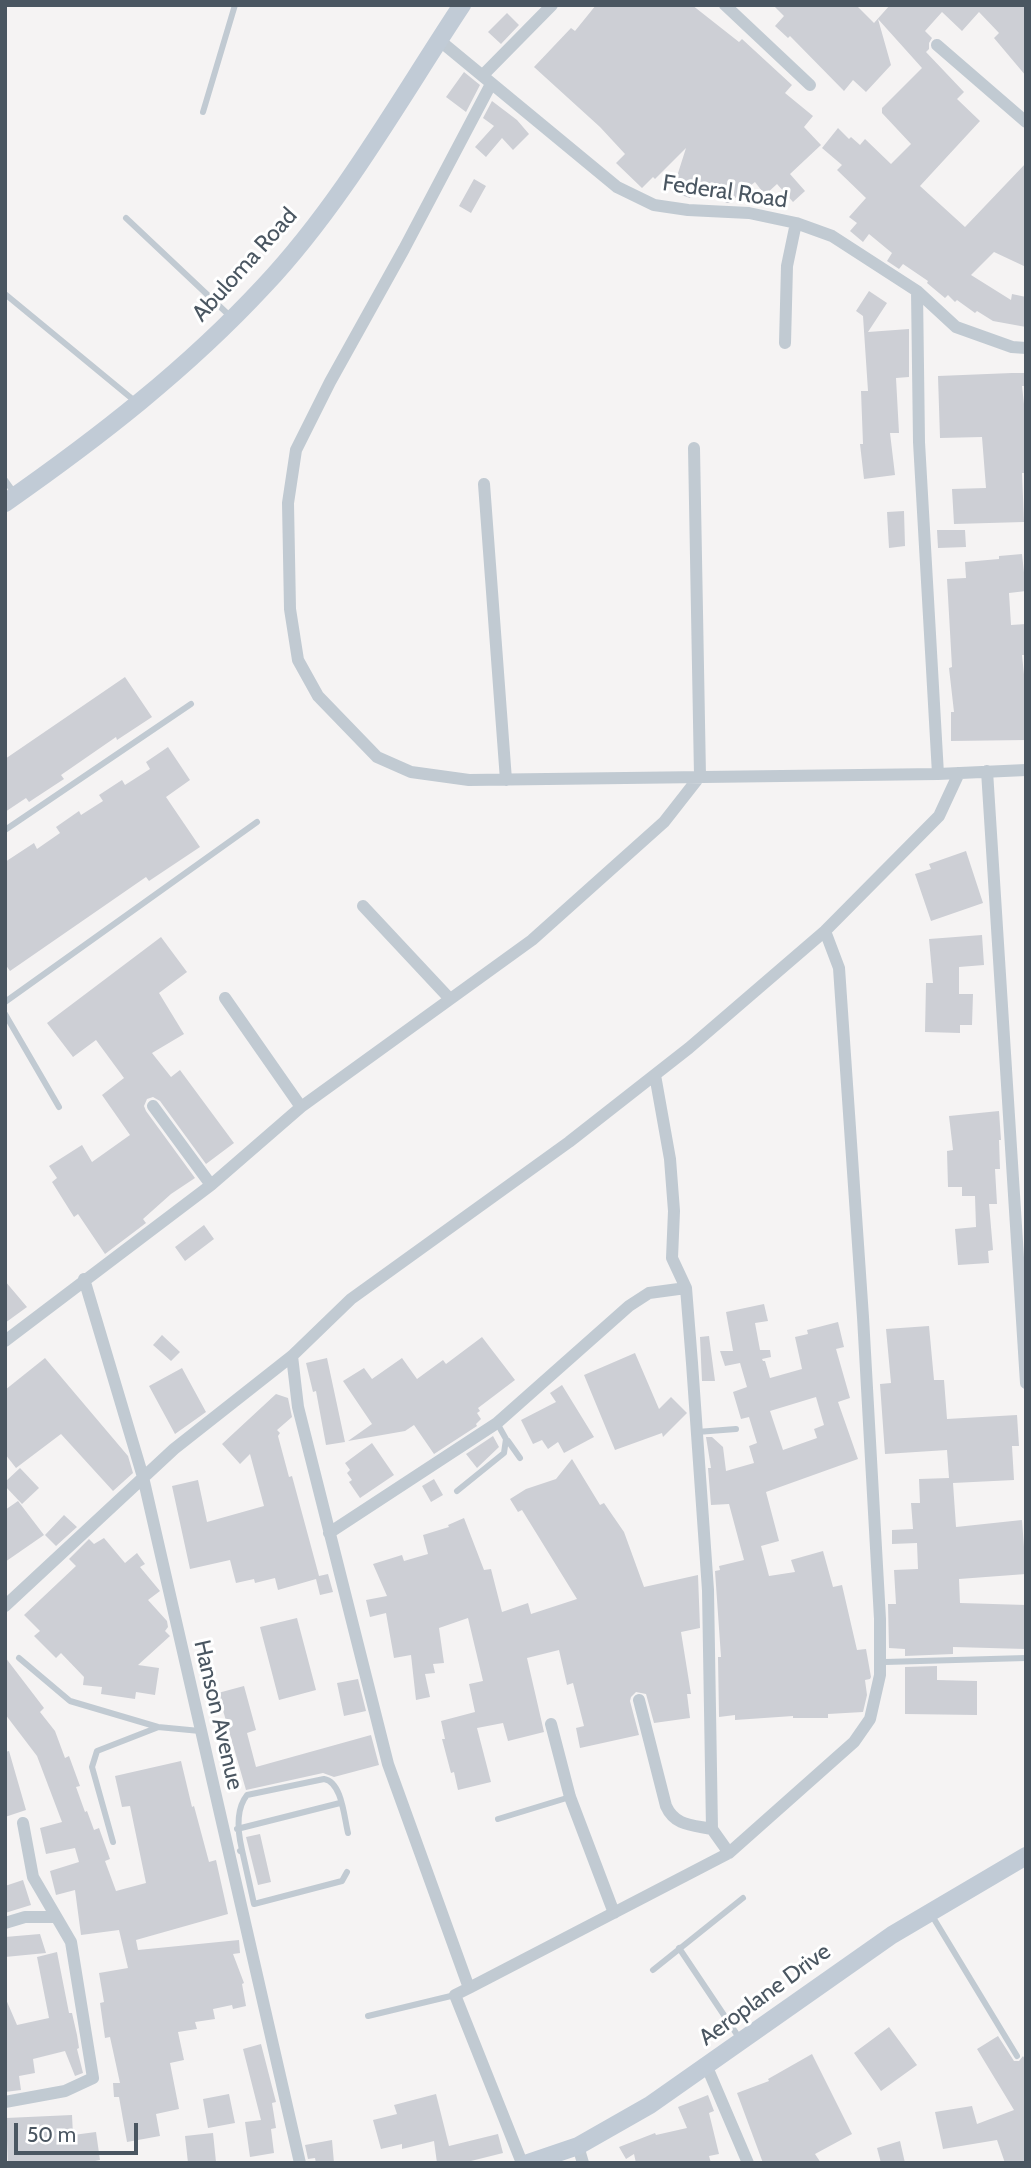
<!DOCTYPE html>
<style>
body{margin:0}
#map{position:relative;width:1031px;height:2168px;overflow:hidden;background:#f5f3f3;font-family:Cabin,sans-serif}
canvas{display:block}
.frame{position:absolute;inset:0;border:7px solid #4a5661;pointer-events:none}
.scale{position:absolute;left:14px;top:2123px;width:124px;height:32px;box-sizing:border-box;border:4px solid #4a5661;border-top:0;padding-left:9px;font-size:21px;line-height:24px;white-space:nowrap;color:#4a5661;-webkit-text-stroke:5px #fff;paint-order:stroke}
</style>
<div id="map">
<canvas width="1031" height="2168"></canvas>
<div class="frame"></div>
<div class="scale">50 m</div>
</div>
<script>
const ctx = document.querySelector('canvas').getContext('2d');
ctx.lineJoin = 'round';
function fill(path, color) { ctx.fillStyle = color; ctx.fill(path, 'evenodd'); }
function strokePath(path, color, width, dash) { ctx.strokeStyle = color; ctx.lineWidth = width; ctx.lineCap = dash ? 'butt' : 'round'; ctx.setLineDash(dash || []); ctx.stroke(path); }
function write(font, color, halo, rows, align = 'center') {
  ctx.font = font + ' Cabin,sans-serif'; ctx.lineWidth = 6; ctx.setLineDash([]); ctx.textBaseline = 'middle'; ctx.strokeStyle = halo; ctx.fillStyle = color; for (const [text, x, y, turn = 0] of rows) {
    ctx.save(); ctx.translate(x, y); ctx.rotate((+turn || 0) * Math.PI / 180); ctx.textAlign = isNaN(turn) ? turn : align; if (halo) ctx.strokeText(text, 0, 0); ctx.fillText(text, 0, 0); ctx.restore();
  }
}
fill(new Path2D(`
 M596,5h96l47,37 3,-3 50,46 -7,8 28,23 -9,11 17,18 -31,29 15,17 -12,11 -16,-18 -12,11 -10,-13 -26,21h-3l-14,-16 -7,7 -10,-11 -5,15 -18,-6 14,-44 -31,31 -2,-2 -11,11 -26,-25 9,-9 -25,-27 -66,-60 37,-39 4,3z
 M773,5h83l18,18 16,-18h136v71l-32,-38 5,-5 -20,-21 -17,19 -20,-19 -17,19 7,7 -3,5v6l-3,3 38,40 -7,7 23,22 -60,65 45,41 61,-64v104l-32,-15 -23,23 40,25 1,-6 14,3v30l-33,-6 -16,-10 -2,2 -18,-13 -2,2 -7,-7 -3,3 -18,-15 1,-2 -25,-17 -4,5 -12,-8 5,-8 -23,-19 -6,8 -13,-11 7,-8 -8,-6 17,-19 -29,-28 5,-5 -20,-17 16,-20 11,11 2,-2 9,8 5,-6 26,25 20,-20 -29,-31v-5l40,-40 -44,-49 13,46 -25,27 -13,-12 -9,11 -54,-55 -2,2 -13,-12 9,-10z
 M507,13l12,12 -18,19 -13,-12z
 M464,72l16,13 -14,27 -20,-15z
 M492,101l25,19 12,14 -16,16 -11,-12 -16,19 -11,-10 19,-21 -11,-8z
 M474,179l12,7 -15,27 -12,-7z
 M869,291l18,12 -19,29 41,-3v48l-13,1 3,55h-9l5,42 -31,4 -4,-35h3l-2,-53h7l-5,-75 -7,-5z
 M1012,373h14v13h-4l4,36v51h-4l2,49 -70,2 -2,-35 34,-1 -4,-51 -42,1 -2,-62z
 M904,511l1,35 -16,2 -2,-36z
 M937,530h28l1,17 -28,1z
 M1022,554l4,37 -17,2 2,32 15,-1v31h-4l4,39v46l-75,1v-29h3l-5,-44 3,-1 -5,-88 19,-1 -1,-16 34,-3v-3z
 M125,677l27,40 -35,23 -1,-3 -55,38 3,4 -35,23 -3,-4 -21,14v-53z
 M168,747l22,33 -24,17 34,50 -51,34 -3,-4 -136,94 -5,-7v-102l29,-19 3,6 23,-16 -4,-6 23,-16 2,4 22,-14 -4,-6 23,-15 3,5 25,-16 -4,-7z
 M966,851l17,52 -52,18 -16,-47 16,-5 -2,-5z
 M982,935l2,30 -25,2v27h14l-1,31h-12v8l-35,-1 1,-49h7l-4,-44z
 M161,937l26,35 -28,21 25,41 -32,19 19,24 9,-7 54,73 -28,21 -46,-63 -7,-4 -6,2 -3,7 2,5 49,67 -24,16 -28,25 3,4 -41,31 -27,-40 -4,3 -22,-35 5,-4 -8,-12 33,-21 10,17 38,-27 -28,-40 22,-17 -28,-38 -23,17 -26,-34z
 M999,1111l2,29h-2l1,29h-5l2,35h-8l4,46 -5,1 1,12 -31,2 -3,-36 21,-2 -1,-31h-13v-9h-14l-1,-36 6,-1 -4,-34z
 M204,1225l10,14 -29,22 -10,-14z
 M5,1281l22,26 -22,16z
 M764,1304l4,17 -13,2 5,27h10l1,7 -9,2 1,2h2l5,17 32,-9 -7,-32 13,-3 -1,-4 31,-8 6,25 -8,2 14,49 -12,4 20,57 -92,33 13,49 -18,5 8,30 26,-4 -4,-12 32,-9 10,36 9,-2 15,65 9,-1 5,28 -1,2 -5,1 2,15 -4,17 -35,2v4h-35v-2l-58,4v-5l-16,2 -1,-60h3l-6,-86 5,-1 -1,-4 25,-6 -15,-56 -18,1 -3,-37h3l-5,-31h6l11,10 3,24 28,-8 -5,-17 8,-3 -8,-26 -8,2 -8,-27 14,-5 -7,-24 -15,3 -5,-15h13l-7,-39zM816,1397l8,28 -10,4 3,9 -34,12 -13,-39z
 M929,1326l5,54h10l3,39 70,-4 2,31h-7l2,34 -61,3 3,44 66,-7 4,54 -67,5 1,24 66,2v44l-73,-2v7l-48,2v-7l-16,-1 -1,-44h8l-2,-34 24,-1 -1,-26 -25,1v-14l21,-1 -2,-26h9l-1,-24 30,-1 -2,-28 -62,4 -5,-70 11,-1 -5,-54z
 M162,1335l18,17 -9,9 -18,-16z
 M709,1336l6,45h-13l-2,-44z
 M482,1337l33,43 -37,28 2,3 -3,2 4,6 -5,5 1,2 -43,28 -20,-29 -9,6 -57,10 24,-17 -29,-43 21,-13 8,11 30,-21 15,21 26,-19 3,4z
 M635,1353l24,56 12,-12 16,16 -24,24 -1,-4 -47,17 -31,-75z
 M45,1358l83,98 5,17 -20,18 -52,-57 -45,34 -11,-14v-64z
 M327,1358l18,84 -19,3 -10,-54 -3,1 -7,-29z
 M182,1368l24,44 -31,22 -26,-48z
 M562,1385l32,52 -30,16 -6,-11 -10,7 -6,-9 -9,4 -12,-24 35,-18 -6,-9z
 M276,1394l12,4 4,19 -15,13 3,3 -2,3 11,41 3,-1 27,100 9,-2 5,18 -13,3 -4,-16 -38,11 -3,-12 -20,5 -1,-4 -18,4 -6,-23 -40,9 -18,-83 26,-6 9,42 57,-16 -14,-52 -10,10 -18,-20z
 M493,1436l6,11 -22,21 -11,-14z
 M372,1443l22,32 -34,23 -11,-16 3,-2 -5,-7 3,-3 -5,-7z
 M572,1459l28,46 4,-2 20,29 20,55 54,-12 2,53 -19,4 10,62h-4l3,24 -36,5 -8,-29 -10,-2 -5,5 -1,4 9,34 -59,13 -4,-20 8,-2 -11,-43 -6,2 -8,-35 -32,8 17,74 -36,9 -5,-18 -26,5 14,54 -33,8 -4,-18 -3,1 -9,-34h3l-4,-18 34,-9 -6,-28 14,-3 -15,-63 -29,10 5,35 -11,1 2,9 -10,1 5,23 -14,3 -5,-45 -17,3 -8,-45 -16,4 -4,-17 21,-4 -14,-32 29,-9 2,6 24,-7 -5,-19 26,-8 -1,-2 16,-7 20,52 7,-1 11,43 26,-9 3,11 46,-15 -55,-89 -4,2 -8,-13 16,-10 30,-10z
 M20,1468l19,20 -17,16 -17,-18v-4z
 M434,1479l9,16 -12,7 -9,-16z
 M18,1501l26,34 -39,27v-52z
 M64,1515l13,12 -21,19 -11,-11z
 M104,1538l21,25 12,-10 8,11 -5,3 20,24 -12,9 19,21 1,6 -3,4 5,5 -32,29 21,3 -4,27 -19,-3 -1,7 -34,-5 1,-7 -19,-2 1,-8 -23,-24 -5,5 -22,-22 6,-5 -16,-16 52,-49 -7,-7 20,-20 5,5z
 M297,1618l19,72 -37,10 -19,-73z
 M5,1657l39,51 -4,4 15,19 10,27 4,-2 11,30 -4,1 9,25 2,-1 7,19 5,-2 11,31 -5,2 11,30 30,-8 -16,-77 -8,1 -7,-31 66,-15 11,46 2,-1 15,56 7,-2 12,54 -92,26 2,10 101,-10 1,13 -7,1 11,29 -2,1 4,22 -13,3 -1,-4 -19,4 2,10 -20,3 2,7 -19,3 6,28 -14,3 9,46 -23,5 4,22 -33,6 -8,-45h-5l-1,-14h7l-10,-46 -5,1 -5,-35 4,-1 -5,-29 29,-5 -9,-38 -38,5 -6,-45 -19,5 -6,-24 29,-9 -4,-14 -29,6 -6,-26 22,-6 -25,-66 -32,-42z
 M937,1666v14l40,1v34l-72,-1v-47z
 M358,1679l8,32 -22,5 -7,-33z
 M244,1686l12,44 -9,3 9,34 115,-32 8,30 -45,12 -11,-4 -77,17 -28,-97z
 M9,1751l17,59 -21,7v-65z
 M260,1834l11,48 -13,3 -12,-48z
 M23,1880l8,25 -26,8v-27z
 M40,1934l6,19 -41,4v-20z
 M57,1952l12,61h3l5,22 2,13 -2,1 6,24 -8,3 -10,-25 -32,8 2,14 -16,3 2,14 -16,2v-95l12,28 32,-7 -12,-61z
 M889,2027l28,38 -36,26 -27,-38z
 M998,2036l16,25h5l4,-5 3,5v102h-21l-8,-23 -54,9 -8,-37 37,-6 5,18 37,-14 -37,-61z
 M261,2044l15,58 -4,1 4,25 -5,1 3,24 -24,4 -5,-35 16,-2 -18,-71z
 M812,2054l40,80 -37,20 6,9h-58l-26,-70 32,-12 -1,-2z
 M229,2094l6,29 -27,5 -5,-29z
 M436,2094l13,52 49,-12 5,19 -40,10h-26l-3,-22 -32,8v-5l-21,5 -8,-29 24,-6 -3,-9z
 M708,2095l6,16 -5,2 10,41 -10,2 2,7h-75l-2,-9 -8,5 -7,-12 36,-14 1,2 31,-7 -9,-21z
 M72,2115l1,20 23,-3 4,28 -15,3h-77l-2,-45z
 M213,2133l3,29 -28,1 -3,-27z
 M332,2140l2,23h-18l-1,-5 -7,1 -3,-14z
 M900,2141l5,22h-24l-4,-15z`), '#cdcfd5');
strokePath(new Path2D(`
 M203,112l32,-107
 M126,218l105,99
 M5,294l131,108
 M5,480l10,14
 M5,830l186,-126
 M5,1002l252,-180
 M5,1014l54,93
 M697,1432l39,-3
 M508,1441l12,17
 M457,1491l47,-38 2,-14 -9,-16
 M19,1658l51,43 88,26 42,4
 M885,1662l141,-4
 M498,1819l72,-22
 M237,1829l103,-26
 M113,1842l-21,-75 5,-16 59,-23
 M242,1850c-4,-17 -7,-40 5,-55l77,-16c18,3 20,38 24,54
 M240,1851l2,-1 12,54 88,-23 5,-9
 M931,1914l86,142
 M679,1948l61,91
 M653,1970l90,-72
 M368,2016l87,-21`), '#c1cad2', 6);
strokePath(new Path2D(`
 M725,5l85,80
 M439,40l178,147 37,18 34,5 61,3 47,10 36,13 85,55 39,36 56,20 14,1
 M937,45l89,77
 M483,75l69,-70
 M491,84l-87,165 -74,133 -34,68 -8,53 2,106 8,51 20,36 59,61 34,15 58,8 469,-6 88,-4
 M917,291l2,151 19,332
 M785,343l2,-77 9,-43
 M484,484l22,296
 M987,771l39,612
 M363,906l87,93
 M225,998l76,109
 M655,1075l15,84 4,52 -2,47 14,30 6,75 16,227 4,239 17,24
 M153,1106l58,79
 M84,1279l59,198 157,686
 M5,1341l206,-156 90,-78 231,-167 132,-118 36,-46 -6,-328
 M292,1356l6,51 90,357 81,224 -14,7 67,168
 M329,1533l168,-110 132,-117 20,-13 37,-5
 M5,1606l169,-157 118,-93 59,-57 218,-157 120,-94 136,-117 114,-115 20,-43
 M639,1700l27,106c9,20 26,19 46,23
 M551,1724l19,73 44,116
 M5,1923l20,-6h29
 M469,1988l260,-135 125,-111 16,-23 10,-44v-56l-17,-302 -24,-349 -14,-37
 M707,2067l41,96
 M5,2102l60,-11 28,-13 -22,-136 -38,-65 -10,-54
 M578,2146l5,17`), '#c1cad2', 12);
strokePath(new Path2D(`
 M5,503c93,-65 182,-134 259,-217 78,-83 135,-186 198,-281
 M528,2163l50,-17 72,-41 242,-170 134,-79`), '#c1cbd6', 18);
write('23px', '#4a5661', '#fff', [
 ["Federal Road",725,192,8],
 ["Abuloma Road",245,265,-48],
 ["Hanson Avenue",218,1715,77],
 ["Aeroplane Drive",765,1995,-36]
]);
</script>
